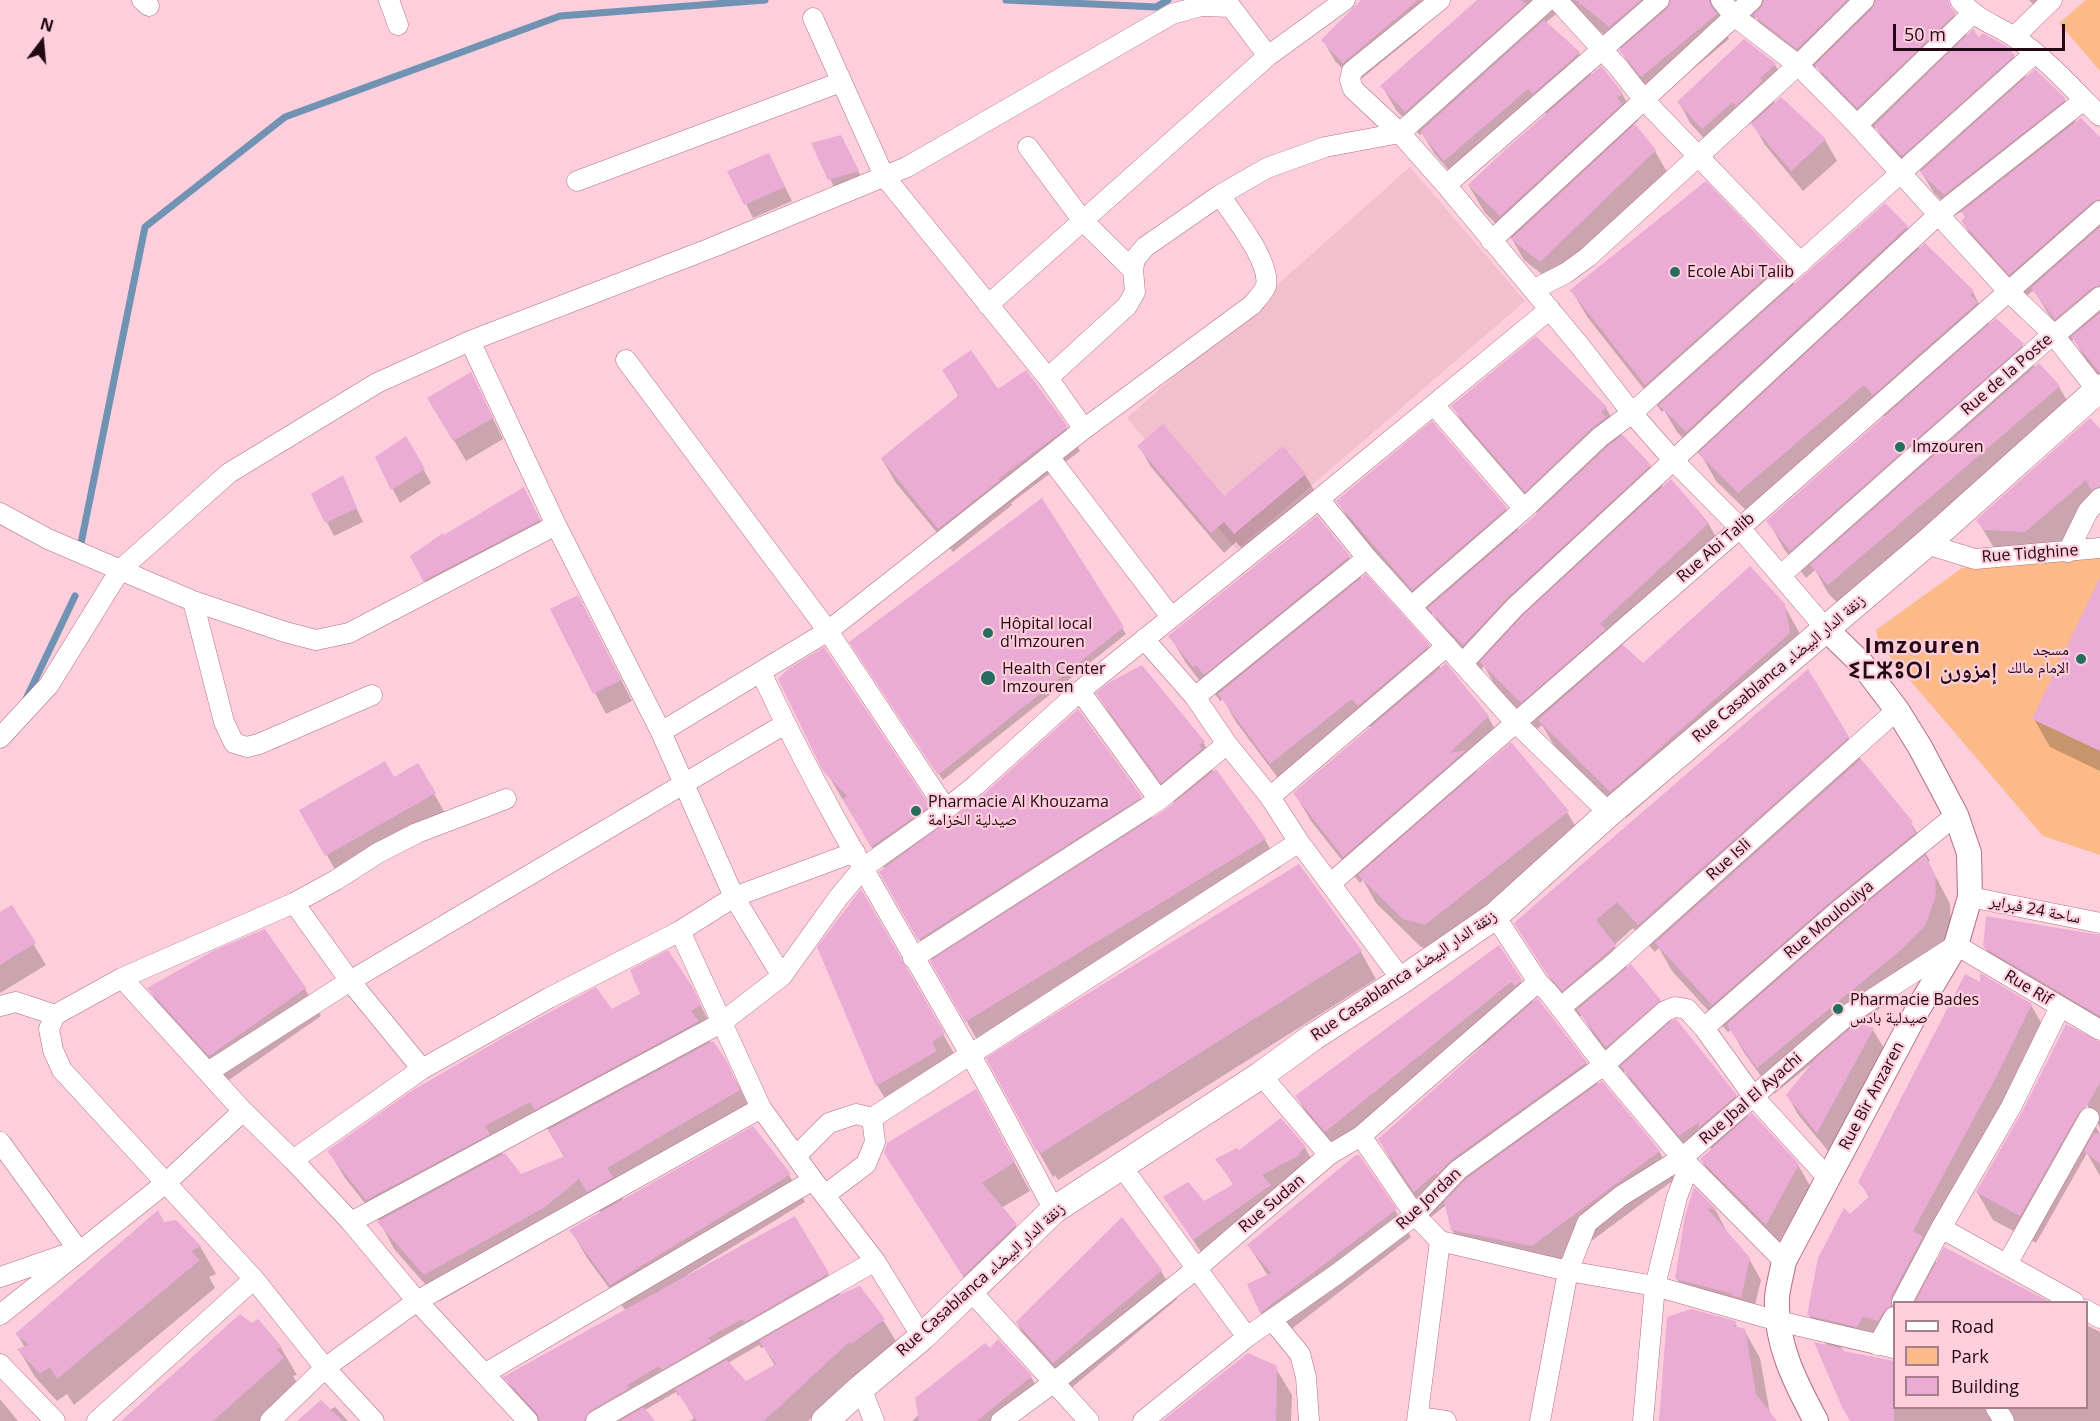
<!DOCTYPE html>
<meta charset="utf-8">
<style>
body{margin:0}
#map{position:relative;width:2100px;height:1421px;overflow:hidden;background:#fdcedb;font-family:"Open Sans",sans-serif}
canvas{display:block}
.legend{position:absolute;left:1893px;top:1301px;width:195px;height:108px;box-sizing:border-box;background:#fdcedb;border:2px solid #a67f8b;margin:0;padding:8px 10px;list-style:none;font-size:18px;color:#230913}
.legend li{display:flex;align-items:center;gap:12px;height:30px}
.legend b{width:30px;border:2px solid #a67f8b}
.north{position:absolute;left:12px;top:12px;width:60px;height:60px;-webkit-text-stroke:4px #fdcedb;paint-order:stroke;rotate:16deg;font-size:16px;font-weight:700;line-height:24px;text-align:center;color:#230913}
.north::after{content:'';display:block;margin:auto;width:21px;height:27px;background:#230913;clip-path:polygon(50% 0,100% 100%,50% 72%,0 100%)}
.scale{position:absolute;left:1893px;top:24px;width:172px;height:27px;box-sizing:border-box;border:3px solid #230913;border-top:0;padding-left:8px;font-size:18px;line-height:21px;white-space:nowrap;color:#230913;-webkit-text-stroke:4px #fdcedb;paint-order:stroke}
</style>
<div id="map">
<canvas width="2100" height="1421"></canvas>
<ul class="legend">
<li><b style="height:8px;background:#fff"></b>Road</li>
<li><b style="height:16px;background:#fbba87"></b>Park</li>
<li><b style="height:16px;background:#eaabd5"></b>Building</li>
</ul>
<div class="north">N</div>
<div class="scale">50 m</div>
</div>
<script>
const ctx = document.querySelector('canvas').getContext('2d');
ctx.lineJoin = 'round';
function fill(path, color) { ctx.fillStyle = color; ctx.fill(path, 'evenodd'); }
function strokePath(path, color, width, dash) { ctx.strokeStyle = color; ctx.lineWidth = width; ctx.lineCap = dash ? 'butt' : 'round'; ctx.setLineDash(dash || []); ctx.stroke(path); }
function write(font, color, halo, rows, align = 'center') {
  ctx.font = font + ' "Open Sans","Noto Naskh Arabic","Noto Sans Tifinagh",sans-serif'; ctx.lineWidth = 4.5; ctx.setLineDash([]); ctx.textBaseline = 'middle'; ctx.strokeStyle = halo; ctx.fillStyle = color; for (const [text, x, y, turn = 0] of rows) {
    ctx.save(); ctx.translate(x, y); ctx.rotate((+turn || 0) * Math.PI / 180); ctx.textAlign = isNaN(turn) ? turn : align; if (halo) ctx.strokeText(text, 0, 0); ctx.fillText(text, 0, 0); ctx.restore();
  }
}
fill(new Path2D(`
 M1410,167l115,134 -288,249 -110,-132z`), '#f2bfcd');
fill(new Path2D(`
 M2086,0h14v71l-41,-48z
 M2100,558v297l-57,-19 -164,-192 -3,-14 86,-62z`), '#fbba87');
fill(new Path2D(`
 M1364,0h87l-36,35 -59,48 -21,-22 -12,-21z
 M1479,0h467l22,37 11,2 35,17 13,22 37,21 12,21 -3,6 27,14v239l-13,-17 -13,-23 -4,3 -23,-30 -13,-22 -10,8 -48,-53 -13,-23 3,-3 -4,-8 -6,4 -22,-22 -14,-23 -5,5 -28,-29 -11,-19 -4,4 -42,-42 -13,-23 -6,6 -43,-33 -12,-22 -6,5 -28,4 7,13 -73,61 -21,-26 -14,-23 2,-1 -55,-45 -23,18 34,30 13,23 30,18 16,27 -5,4 22,26 12,21 -115,110 -28,-22 -12,-21 -27,-26 -16,-27 78,-71 -6,-7 -84,72 -23,-27 -12,-20 -2,2 -24,-25 -14,-24z
 M2029,0h33l-18,15z
 M1775,65l12,20 -15,13 3,6 6,-5 44,41 12,21 -34,30 -38,-46 -13,-23 -3,3 -4,-4 -31,28 -24,-26 -11,-21z
 M813,144l35,7 17,34 -28,8z
 M769,155l23,46 -39,17 -7,-14z
 M1885,205l22,22 13,23 5,-5 48,47 17,34 32,19 13,23 4,-3 20,22 16,27 -230,197 -17,-18 -13,-23 -9,8 -22,-29 -16,-28 118,-103 -5,-6 -126,107 -39,-38 -13,-23 -26,-26 -13,-22 -2,2 -74,-94 -16,-27 210,-28 13,22z
 M944,371l54,20 68,36 14,24 -69,52 1,2 -59,47 -57,-69 -14,-24 77,-62z
 M471,374l32,65 -37,22 -37,-63z
 M1453,406l153,2 16,28 28,30 13,22 45,35 16,28 -102,94 21,20 141,-60 16,29 5,27 -179,157 -71,-71 -13,-22 -5,4 -39,-39 -14,-24 -4,5 -34,-35 -13,-23 -4,3 -75,-87 -16,-28 168,8 13,22 19,-17 -69,-80z
 M2100,431v79l-59,49 -47,-11 -16,-27z
 M406,438l25,45 -31,20 -24,-46z
 M1139,446l85,52 81,-23 12,20 -70,59 -11,-12 -12,11 -73,-86z
 M342,477l21,45 -29,14 -21,-41z
 M1041,500l85,134 -183,146 -88,-132z
 M531,502l16,32 -115,59 -8,-13z
 M1317,518l32,39 13,23 66,66 13,23 47,48 16,27 -28,26 2,4 89,38 16,27 -142,113 -20,-5 -45,-44 -13,-23 -3,3 -49,-62 -16,-27 76,-66 -2,-2 -82,64 -51,-68 -13,-23 -3,2 -7,-10 -3,3 -24,-31 -16,-27z
 M2100,599v172l-50,-24 -16,-28z
 M589,617l43,84 -26,13 -11,-21z
 M1098,694l105,48 12,21 -5,3 4,6 2,-1 49,69 16,27 -299,181 -101,-175 4,-4 -60,-99 103,37 13,21 200,-30 12,22 22,-16 -65,-90z
 M1848,737l16,28 47,58 16,27 -2,2 5,9 -2,1 22,42 1,19 -11,31 -23,24 -59,48 15,4 12,20 -56,102 -30,-36 -12,-21 25,-32 -38,31 -29,-40 -14,-24 -3,2 -56,-61 -13,-23 -4,4 -22,-24 -19,17 14,24 32,32 12,22 64,73 13,22 49,47 12,21 -32,58 -65,-65 -12,-20 11,-9 -4,-6 -16,12 -58,-69 -9,-16 -3,3 -27,-37 -13,-22 -3,2 -14,-15 -49,-79z
 M418,765l28,50 -107,61 -38,-65 92,-32z
 M1298,866l63,86 15,27 -318,201 -3,-5 -2,2 -16,-28z
 M861,892l98,170 -12,8 4,9 -58,33 -16,-27z
 M11,907l35,58 -46,28v-79z
 M2100,936v97l-99,-58 -16,-28z
 M1499,947l35,56 3,-2 49,62 13,23 60,65 16,28 -127,94 -80,-15 -16,-28 -6,-25 -16,13 -35,-51 -16,-28 105,-92 -1,-2 -141,113 -29,-34 -16,-27z
 M691,987l24,46 -8,5 17,22 16,28 14,30 -133,78 3,5 129,-73 36,47 16,27 -118,73 1,2 107,-59 46,78 42,24 16,26 -34,22 -57,53h-118l4,-3 -14,-23 -2,1 -2,-4 -31,18 8,11h-116l-16,-17 -16,-27 121,-66 -39,-53 -16,-28 30,-16 -5,-9 -36,28 -120,68 -46,-52 -14,-27 -35,-44 -16,-27 282,-140zM547,1128l18,30 -45,18 -18,-23zM759,1345l2,3 3,-1 11,19 -29,17 -18,-20z
 M149,988l156,1 16,27 -95,66 -61,-66z
 M2031,1005l16,28 -116,220 6,11 8,-15 102,53h-153v44l-16,-3 -6,11 -31,-7 3,6 50,10v45h192v-83l14,7v89h-249l-24,-75 -18,-31 40,-99 20,-19 -9,-16z
 M2100,1043v85l-16,-29 -3,2 19,33v42l-13,-23 -51,90 -43,-23 -16,-28z
 M991,1119l39,72 -29,17 14,17 16,27 -52,50 -94,-150z
 M1281,1120l24,28 11,19 -111,91 -40,-60 39,5 30,-17 -16,-26 21,-8z
 M1694,1190l22,21 10,19 -3,-1 26,30 12,21 -9,38 -63,-18 -12,-21z
 M1395,1210l16,27 -134,103 -16,-27 -12,-29 19,-8 -19,-30z
 M1122,1219l39,52 16,28 -108,91 -36,-40 -16,-27z
 M200,1246l16,28 -7,3 6,11 -141,117 -7,-11 -10,7 -22,-24 -16,-27 6,-2 -8,-14z
 M258,1321l23,27 16,27 -4,1 6,10 -39,35h-137z
 M1735,1323l3,6 6,1 16,28 10,56 5,7h-115z
 M998,1341l33,36 12,21 -29,23h-102z
 M1275,1367l17,28 -1,26h-127z
 M0,1399l18,22h-18z
 M335,1407l13,14h-49l30,-11z`), '#0003');
strokePath(new Path2D(`
 M1006,0l150,7 12,-7
 M80,548l65,-321 140,-110 275,-101 205,-16
 M26,699l49,-103`), '#7093b3', 7);
fill(new Path2D(`
 M1361,0h57l-75,63 -22,-23z
 M1477,0h44l5,4 -121,108 -25,-26z
 M1576,0h65l-32,27z
 M1671,0h38l2,7 6,7 -76,63 -22,-27 48,-41z
 M1764,0h83l-50,49 -44,-34 8,-7z
 M1876,0h72l3,8 5,5 -99,95 -42,-43 57,-56z
 M1544,20l36,32 -47,42 -5,-5 -84,72 -23,-28 1,-3z
 M1973,29l6,8 4,-4 23,13 9,9 -112,100 -3,-1 -26,-28z
 M1744,39l32,25 -16,14 3,2 -27,26 -3,-4 -31,27 -25,-27z
 M1601,66l22,27 -6,5 5,6 -122,112 -32,-31 38,-36z
 M2035,69l30,29 -1,3 -120,94 -24,-23z
 M1781,97l45,42 -35,32 -40,-47z
 M2081,118l19,19v62l-8,3 -83,73 -48,-54 4,-4 -4,-5z
 M1635,124l21,26 -116,112 -29,-23z
 M841,135l18,36 -31,9 -17,-37z
 M769,153l16,34 -41,18 -17,-34z
 M1706,181l77,81 -138,123 -75,-95z
 M1885,203l23,23 -222,206 -27,-27z
 M2100,227v58l-8,3 -37,31 -24,-31z
 M1925,243l49,48 -4,4 8,7 -105,93 -9,-10 -126,108 -40,-40z
 M2100,313v60l-29,-36z
 M1996,318l28,26 -234,207 -24,-30z
 M1536,336l71,71 -6,5 5,5 -14,11 -67,64 -74,-86z
 M971,350l27,39 28,-19 42,57 -70,52 2,1 -62,49 -57,-71 78,-63 -17,-25z
 M2039,363l21,23 -232,199 -18,-20z
 M471,372l22,46 -40,23 -26,-43z
 M2090,418l10,11v57l-9,4 -5,-10 -61,52 -41,-2 -8,-10z
 M1432,421l75,87 -95,82 -76,-89z
 M1163,424l61,72 59,-50 23,28 -72,60 -10,-12 -13,11 -74,-87z
 M1623,435l28,30 -145,134 -43,46 -35,-37 104,-90 76,-72z
 M406,436l19,33 -34,21 -16,-33z
 M343,475l14,33 -32,15 -14,-29z
 M1671,479l38,44 -109,101 6,5 -85,74 -41,-41 42,-46z
 M524,487l16,33 -117,61 -13,-25 33,-23 1,2z
 M1042,498l82,129 -186,148 -89,-133z
 M1317,516l33,40 -146,119 -8,-10 -3,2 -25,-31z
 M1750,566l35,38 5,29 -180,159 -72,-72 85,-75 20,18z
 M1366,574l64,71 -72,61 -6,-7 -82,65 -52,-70z
 M2100,577v174l-68,-32z
 M578,595l43,85 -28,14 -43,-85z
 M824,647l106,159 -59,41 -28,-48 4,-3 -24,-25 -45,-92 10,-10z
 M1446,663l43,53 -40,37 17,-3 -123,107 -50,-64z
 M1142,665l63,77 -6,3 3,4 -41,34 -65,-90 14,-11z
 M1808,669l41,68 -211,188 -21,-23 -21,18 20,25 -54,46 -15,-17 -33,-51z
 M1078,709l64,88 -224,143 -39,-68 105,-78z
 M1510,743h2l57,68 -144,114 -22,-6 -45,-44z
 M1861,759l52,63 -2,2 4,9 -85,69 -118,103 -57,-62z
 M385,761l9,16 24,-14 18,30 -111,63 -26,-46z
 M1216,769l50,70 -301,183 -35,-61 235,-151z
 M1925,855l10,20 1,20 -11,31 -24,24 -144,118 -30,-42 2,-2 -1,-1 118,-103z
 M1299,864l63,87 -321,202 -3,-4 -2,1 -50,-92 75,-48z
 M861,889l84,145 -13,8 5,9 -61,35 -59,-139z
 M12,905l24,38 -36,22v-53z
 M1986,916l114,19v81l-117,-69z
 M265,929l41,59 -97,68 -62,-68 68,-38z
 M1499,945l23,35 -7,6 -4,-4 -186,150 -30,-36z
 M668,950l24,36 9,19 -10,6 8,10 -164,89 -5,-8 -45,24 5,8 -124,66 -39,-49 83,-59 96,-56 90,-49 16,22 28,-15 -10,-24z
 M1631,964l30,36 -55,47 -29,-37z
 M1980,973l52,31 -38,77 -81,150 10,5 -32,60v10l-7,5 -6,10 -15,-4 -6,10 -50,-12 11,-57 26,-50 6,6 20,-18 -12,-14 107,-208 15,8z
 M1537,998l50,64 -136,98 -14,15 -1,-2 -22,19 -36,-53z
 M1676,1019l61,76 -39,33 1,-6 -20,14 -58,-70 50,-45z
 M1857,1023l17,5 -57,105 -31,-38 31,-38z
 M2066,1024l34,18v41l-14,24 -7,5 -59,104 -44,-24 46,-80z
 M713,1041l13,19 14,30 -133,78 6,9 -26,15 -8,-13 -34,28 -121,68 -47,-53 128,-69 16,21 44,-18 -17,-26z
 M1602,1081l58,70 -128,95 -81,-16 -7,-28 22,-23z
 M976,1089l39,73 -33,21 35,41 -54,52 -79,-123 3,-10z
 M1752,1113l47,51 -33,61 -66,-66z
 M1281,1118l25,29 -7,6 1,2 -38,20 9,10 -78,55 -30,-43 25,-15 16,19 30,-17 -19,-25 22,-11 2,2z
 M753,1126l38,48 -181,111 -41,-55z
 M2094,1133l6,1v30l-16,-13z
 M1356,1155h3l38,54 -137,104 -13,-29 24,-11 -24,-28z
 M1694,1187l23,23 -10,-2 43,50 -9,40 -10,-3 3,-1 -59,-15 10,-63z
 M158,1210l6,12 12,-2 25,26 -10,5 9,9 -143,119 -7,-12 -10,7 -23,-25 12,-4 -14,-11z
 M795,1216l34,57 -84,49 -3,-3 -34,19 3,3 -49,29 -3,-4 -32,19 2,3 -39,23 -6,10h-44l-3,-8 -34,-36z
 M1122,1217l40,53 -109,93 -37,-41z
 M1944,1247l106,55h-135z
 M860,1286l25,33 -34,25 -2,-2 -85,79h-67l-22,-32 52,-29 19,21 30,-17 -17,-23 82,-47z
 M1691,1309l45,12 -2,5 11,3 11,65 21,27h-118l8,-104z
 M240,1314l12,9 6,-4 24,28 -6,2 8,9 -71,63h-92z
 M998,1339l34,37 -55,45h-58l-4,-23 70,-55 5,5z
 M1814,1342l30,7 -1,2 51,10v60h-44l-8,-14z
 M1248,1353l29,13 -1,55h-114z
 M321,1400l22,21h-46z
 M644,1407l11,14h-35z`), '#eaabd5');
const minor = new Path2D(`
 M142,0l7,6
 M389,0l9,25
 M1440,0l-88,71 -2,9 3,9 47,44 46,52 134,161 52,67 41,47 67,68 86,101
 M1557,0l62,68 25,32 157,163
 M1721,0l13,16 64,49 59,60 151,166 45,43 44,56
 M1960,0c18,21 33,23 54,37 32,21 59,52 86,79
 M813,18l71,158 164,202 36,51
 M2014,37l38,-37
 M1857,125l115,-111
 M1028,147l55,74 50,49
 M577,181l264,-99
 M1446,185l213,-185
 M1491,241l261,-241
 M1533,290l33,-17 22,-16 210,-192 66,-65
 M988,305l280,-249 77,-56
 M470,341l86,184 105,207 73,165 48,79
 M626,360l202,271 118,178
 M1048,378l79,-72 8,-14 -2,-22 2,-11 10,-12 75,-52 47,-27 58,-21 75,-14 148,-133
 M1434,405l90,104
 M1050,458l121,159
 M1319,499l48,59 148,164 94,91
 M0,513l48,26 145,62 92,31 31,8 33,-7 207,-108
 M1926,544l49,15 125,-11
 M2068,552l20,-41 12,-13
 M1781,575l272,-241 9,-5 38,-32
 M193,601l31,121 10,21 13,4 12,-3 113,-49
 M1412,606l112,-97 76,-72 32,-24 403,-360
 M1144,639l51,58 32,47 43,53 29,45 103,138
 M1463,663l51,-55 424,-393 146,-115
 M761,672c60,131 138,257 209,382 29,51 56,104 84,156
 M1080,691l79,109
 M1195,697l172,-139
 M661,732l167,-101 256,-202 168,-124c5,-6 12,-13 14,-19 5,-25 -33,-70 -46,-91
 M0,738l49,-53 71,-115 109,-97 148,-90 93,-42 241,-93 196,-81 265,-153 29,-8 30,1 37,49
 M1270,797l177,-151
 M1330,884l410,-356 360,-317
 M1970,897l130,26
 M294,903l56,78 72,88
 M1495,916l43,66 11,11 55,72 78,93 102,103
 M680,931l81,177 52,72 62,81 47,76
 M913,958l246,-158 68,-56
 M122,978l121,133 50,49 58,62 66,79 111,120
 M0,1006l16,-4 39,13
 M1560,1008l52,-43 285,-255
 M1704,1028l134,-117 118,-96
 M208,1072l142,-91 435,-257
 M1261,1075l68,80
 M872,1118l427,-276
 M1361,1136l54,79 25,26 128,30 87,15 123,35 116,27
 M0,1142l79,109
 M796,1156l33,-33 27,-9 16,4 3,24 -9,22 -41,31
 M293,1160l129,-91 127,-71 131,-67 54,-34 121,-45
 M1122,1167l125,170
 M351,1222l370,-199 61,-47 56,-78 25,-30 83,-59 30,-24 104,-94 239,-192 231,-190
 M1941,1228l133,74
 M2007,1264l82,-146
 M0,1277l67,-23
 M970,1290l119,131
 M1902,1302l39,-74 70,-121 49,-100
 M2086,1310l14,8
 M0,1315l167,-133 76,-71
 M1272,1320l28,34 6,23 3,44
 M1878,1345l16,-28
 M0,1364l55,57
 M484,1374l329,-194
 M861,1388l13,33
 M1996,1408l8,13
 M1418,1417l28,4
 M97,1421l157,-142
 M270,1421l55,-53 92,-67 344,-193
 M374,1421l-49,-53 -71,-89 -192,-209 -9,-20 -4,-21 6,-14 67,-37 172,-75 42,-23 42,-27 39,-20 89,-34
 M596,1421l279,-160
 M1001,1421l52,-38 143,-114 133,-114 32,-19 177,-154
 M1143,1421l104,-84 90,-63 78,-59 43,-45 146,-105 61,-54 10,-4 12,2 17,19 49,68 75,82
 M1417,1421l23,-180
 M1540,1421l28,-150 19,-48 34,-27 61,-38 167,-144 107,-69 144,85
 M1643,1421l12,-135 22,-89 12,-31`);
const tertiary = new Path2D(`
 M1816,1421c-21,-39 -41,-78 -39,-123 1,-13 5,-25 7,-37l134,-252 38,-64 14,-48 -1,-44 -13,-38 -36,-68 -23,-37 -35,-46 -36,-35`);
const secondary = new Path2D(`
 M825,1421l36,-33 61,-51 132,-127 207,-135 52,-38 89,-57 93,-64 114,-103 317,-269 174,-156`);
strokePath(minor, '#b36e84', 21);
strokePath(tertiary, '#b36e84', 26);
strokePath(secondary, '#b36e84', 28);
strokePath(minor, '#fff', 20);
strokePath(tertiary, '#fff', 24);
strokePath(secondary, '#fff', 27);
for (const [x, y, r, color] of [
 [1675,272,6,"#266c5f"],
 [1900,447,6,"#266c5f"],
 [988,633,6,"#266c5f"],
 [2081,659,6,"#266c5f"],
 [988,678,8,"#266c5f"],
 [916,811,6,"#266c5f"],
 [1838,1009,6,"#266c5f"]
]) { const dot = new Path2D(); dot.arc(x, y, r, 0, 2 * Math.PI); ctx.fillStyle = color; ctx.fill(dot); strokePath(dot, '#fdcedb', 2); }
write('16px', '#230913', '#fdcedb', [
 ["Ecole Abi Talib",1687,272],
 ["Imzouren",1912,447],
 ["Hôpital local",1000,624],
 ["d'Imzouren",1000,642],
 ["مسجد",2069,650,"right"],
 ["الإمام مالك",2069,668,"right"],
 ["Health Center",1002,669],
 ["Imzouren",1002,687],
 ["Pharmacie Al Khouzama",928,802],
 ["صيدلية الخزامة",928,820],
 ["Pharmacie Bades",1850,1000],
 ["صيدلية بادس",1850,1018]
], 'left');
write('16px', '#230913', '#fdcedb', [
 ["Rue de la Poste",2007,375,-41],
 ["Rue Abi Talib",1716,548,-41],
 ["Rue Tidghine",2030,554,-4],
 ["Rue Casablanca زنقة الدار البيضاء",1779,669,-40],
 ["Rue Isli",1729,860,-42],
 ["ساحة 24 فبراير",2035,910,11],
 ["Rue Moulouiya",1829,920,-40],
 ["Rue Casablanca زنقة الدار البيضاء",1404,976,-34],
 ["Rue Rif",2028,988,31],
 ["Rue Bir Anzaren",1872,1096,-62],
 ["Rue Jbal El Ayachi",1751,1099,-41],
 ["Rue Jordan",1429,1199,-43],
 ["Rue Sudan",1272,1204,-40],
 ["Rue Casablanca زنقة الدار البيضاء",981,1280,-42]
]);
ctx.letterSpacing = '1.5px';
write('bold 22px', '#230913', '#fdcedb', [
 ["Imzouren",1923,647],
 ["ⵉⵎⵣⵓⵔⵏ إمزورن",1923,672]
]);
ctx.letterSpacing = '0px';
</script>
